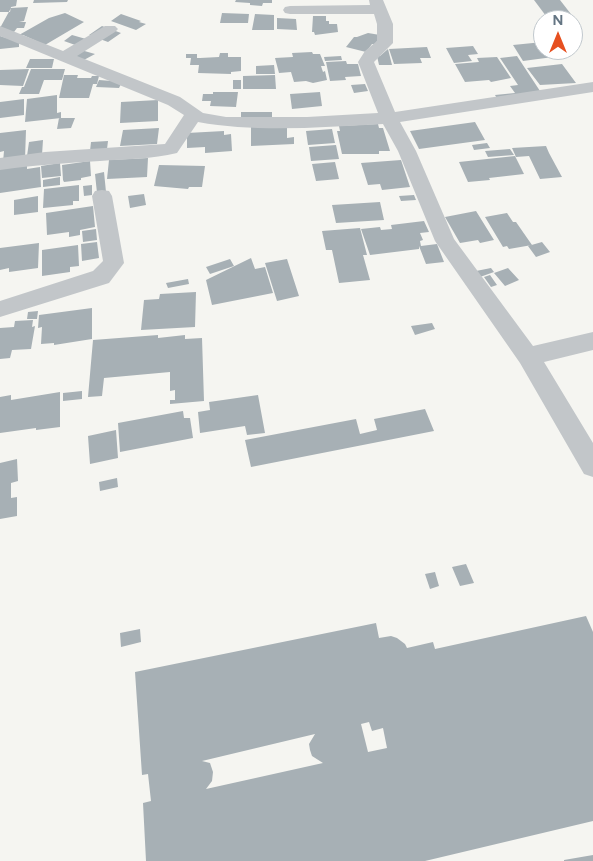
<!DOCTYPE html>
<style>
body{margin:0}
#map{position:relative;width:593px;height:861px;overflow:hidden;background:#f5f5f1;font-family:Figtree,sans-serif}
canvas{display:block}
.north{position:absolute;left:533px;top:10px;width:50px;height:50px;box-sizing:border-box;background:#fff;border:1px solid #c1c8cd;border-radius:50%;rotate:0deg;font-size:14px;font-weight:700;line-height:20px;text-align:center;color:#647583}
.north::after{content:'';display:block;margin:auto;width:18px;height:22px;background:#e65020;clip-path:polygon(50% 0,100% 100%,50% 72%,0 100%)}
</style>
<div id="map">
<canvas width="593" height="861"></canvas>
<div class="north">N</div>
</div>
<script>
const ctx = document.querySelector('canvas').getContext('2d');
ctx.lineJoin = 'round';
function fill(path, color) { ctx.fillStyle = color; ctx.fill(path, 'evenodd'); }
fill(new Path2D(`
 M0,0h17l-1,6 -5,1 -1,5h-10z
 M34,0h34l-1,2 -34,1z
 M236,0h36v3h-9l-1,3 -12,-1v-2l-15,-1z
 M534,0h26l14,18 -25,2z
 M28,7l-4,14 -5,1h7l-2,6h-7l-3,4 -14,-4 11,-20z
 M65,13l19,9 -39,23 -22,-10h-4l30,-17z
 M222,13l27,1 -1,9h-28z
 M121,14l20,7 -2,1 7,2 -10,6 -25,-9z
 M255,14l19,1v15h-22z
 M313,16h13v5h3v3h8l1,8 -23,3 -1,-3h-2z
 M277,18l19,1 1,11 -20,-1z
 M102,26l19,7 -13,9 -19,-7z
 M368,33l12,2v2l-5,7h-3l-6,8 -20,-5 8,-10h3z
 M72,35l14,4 -8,7 -14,-5z
 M0,36l19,6v5l-19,2z
 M543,42v8h5l5,7 -30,4 -10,-16z
 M473,46l5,8 -10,1 4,6 -18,2 -8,-15z
 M427,47l4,11h-11l2,5 -28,1 -5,-15z
 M388,49l4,16h-13l-2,-9h3z
 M81,50l14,4 -13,7 -13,-5z
 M312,52l1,2h7l5,12h-4l2,6 2,-1 2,9 -14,3 -7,-2 -12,1 -3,-10 -12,1 -4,-15 18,-1 -1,-4z
 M220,53h8v4h13v14l-10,1v2l-33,-1 1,-8h-9l1,-7h-5v-4h11v4h3l19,-1z
 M341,56l1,4 -17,1 -1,-4z
 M517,56l23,35 -42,9 -3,-5 20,-2 -5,-7 8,-1 -18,-27z
 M497,57l14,21 -20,4 -2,-2 -24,2 -10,-18 24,-2 -2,-4z
 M30,59h24l-2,9h-26z
 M346,61l1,3h11l3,12 -16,1 1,3 -16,1 -4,-19z
 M562,64l14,19 -36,2 -13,-17z
 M274,65l1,9h-19v-8z
 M29,69l-6,17 -23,-1v-15z
 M31,69h34l-3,11h-18l-5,14h-20l3,-7h2z
 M64,75h14l-1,3h14l1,-2h7l-2,8h-4l-4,14h-30z
 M275,75l1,14h-33v-13z
 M99,80l13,1 9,3 -2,4 -23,-1z
 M233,80h8v9h-8z
 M365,84l3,7 -14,2 -3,-8z
 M213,92h25l-2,15 -26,-1 1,-5h-9l1,-7h10z
 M320,92l2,14 -30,3 -2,-15z
 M57,95v18l4,-1v6l-36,4 2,-23z
 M24,99v16l-24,3v-16z
 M158,100v21l-38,2 1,-21z
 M241,112h31v7l-31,1z
 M59,118h16l-4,10 -14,1z
 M475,122l10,18 -66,9 -9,-18z
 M378,124l1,4h4l7,23h-11v3h-37l-5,-23h3l-1,-5z
 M287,126v12l7,-1v7l-43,2v-19z
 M159,128l-2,16 -37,2 3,-16z
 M332,129l3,14 -27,2 -2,-14z
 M26,130l-1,29 -22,3 1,-11 -4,1v-19z
 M224,131v4l7,-1 1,17 -27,2v-6l-18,1v-15z
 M43,140l-1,15 -15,1 2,-14z
 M108,141l-1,8 -17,2 1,-9z
 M487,143l3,5 -16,2 -2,-5z
 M336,145l3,14 -28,2 -2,-14z
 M546,146l3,7 13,24 -22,2 -11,-23 -13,1 -4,-9z
 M510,149l4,6 -26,2 -3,-6z
 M515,156l9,18 -35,4 1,2 -22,2 -9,-20z
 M148,158l-1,19 -40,2 2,-19z
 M401,160l9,27 -28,3 -2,-6 -12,1 -7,-22z
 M90,161l1,15 -10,2v2l-17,2 -1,-2 -1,-15z
 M335,162l4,17 -23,2 -4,-17z
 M27,163v6l13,-2 1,20 -41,6v-26z
 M60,163l1,13 -19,2 -1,-12z
 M159,165l46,1 -3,21h-13l-1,2 -34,-3z
 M104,172l2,20 -9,1 -2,-19z
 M60,177v8l-17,2v-7z
 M79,185v16h-6v4l-30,3 1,-19z
 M92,185v10l-8,1 -1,-10z
 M144,194l2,11 -16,3 -2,-12z
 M414,195l2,5 -15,1 -2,-5z
 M38,196v16l-24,3v-15z
 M380,202l4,18 -48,3 -4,-18z
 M93,206l2,21 -15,3v5l-11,2v-5l-22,3 -1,-22z
 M476,211l18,29 -14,3 -2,-3 -18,3 -15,-26z
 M507,213l6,9h3l16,23 -23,4 -2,-3 -4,1 -18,-30z
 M424,221l5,11 -9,1 3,7 -3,1 1,5 16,-2 7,18 -18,2 -7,-18v3l-49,6 -9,-26 19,-2 1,3 11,-1 -1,-4z
 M360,228l7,27h-4l7,25 -31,3 -7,-33h-6l-4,-19z
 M96,229l1,11 -14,2 -1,-11z
 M97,242l2,16 -17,3 -1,-17z
 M542,242l8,10 -14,5 -8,-11z
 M39,243l-1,25 -29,4v-4l-9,2v-22z
 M78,245l1,21 -9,1v5l-28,4v-26z
 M251,258l4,11 10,-2 8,26 -61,12 -6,-25z
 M230,259l4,7 -24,8 -4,-7z
 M287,259l12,37 -22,5 -12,-38z
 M491,268l3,4 -14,5 -4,-6z
 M508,268l11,12 -14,6 -11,-13z
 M490,275l7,10 -6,2 -7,-10z
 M188,279l1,5 -21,4 -2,-5z
 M196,292l-1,35 -54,3 3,-30 15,-1 1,-5z
 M92,308v31l-38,6v-2l-13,1 1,-17 -4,1 1,-13z
 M38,311l-1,8h-10l1,-7z
 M33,320l-1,7 3,-1 -4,23 -19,1 -2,8 -10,1v-31l14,-1 1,-6z
 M432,323l3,6 -20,6 -4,-9z
 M158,335v3l27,-3v4l17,-1 2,63 -34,3v-4h5v-10l-5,1v-19l-66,6 -2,18 -14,1 5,-57z
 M82,391v8l-19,2v-8z
 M60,392v35l-24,3v-2l-36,5v-36l11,-2v5z
 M258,395l7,38 -18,2 -2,-9 -45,7 -2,-21 12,-2 -1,-8z
 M425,409l9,22 -183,36 -6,-27 111,-21 4,15 17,-4 -3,-11z
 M183,411l1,7h6l3,20 -73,14 -2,-29z
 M116,430l2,28 -28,6 -2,-28z
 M17,459l1,22 -7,2v15l6,-1v19l-17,3v-56z
 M117,478l1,9 -18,4 -1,-9z
 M466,564l8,19 -14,3 -8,-19z
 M435,572l4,14 -9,3 -5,-15z
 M586,616l7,16v189l-168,40h-279l-3,-58 8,-2 -3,-27 -6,1 -7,-103 241,-49 3,15 12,-2 6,2 8,6 2,4 26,-6 2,7zM369,722l3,9 11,-3 4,20 -19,4 -7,-28zM315,734l-6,10 1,6 2,6 11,7 -117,26 6,-8 1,-9 -3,-9 -8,-2z
 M140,629l1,13 -20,5 -1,-14z
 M593,855v6h-29v-1z`), '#a7b0b5');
fill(new Path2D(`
 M369,0h14l10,24v19l-19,19 21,50 198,-30v10l-193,30 16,29 38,88 79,107 60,-14v18l-49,12 49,81v34l-9,-3 -64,-111 -85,-122 -37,-90 -15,-27c-61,3 -125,9 -185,-2l-21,31c-25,6 -51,6 -77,8 -33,2 -66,4 -100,9v-12l45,-6 120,-8 19,-29 -16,-10 -168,-69v-10l63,25 42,-25h10l3,3 -3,3 -38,24 103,41 23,16 23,4h81l71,-4 -20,-51 7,-11 12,-10v-17l-3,-10h-84l-5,-1 -2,-3 2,-3 5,-1 80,-1z
 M102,190l7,1 3,5 12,67 -15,20 -109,34v-16l93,-30 10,-10 -11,-65 3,-5z`), '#c2c6c9');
</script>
